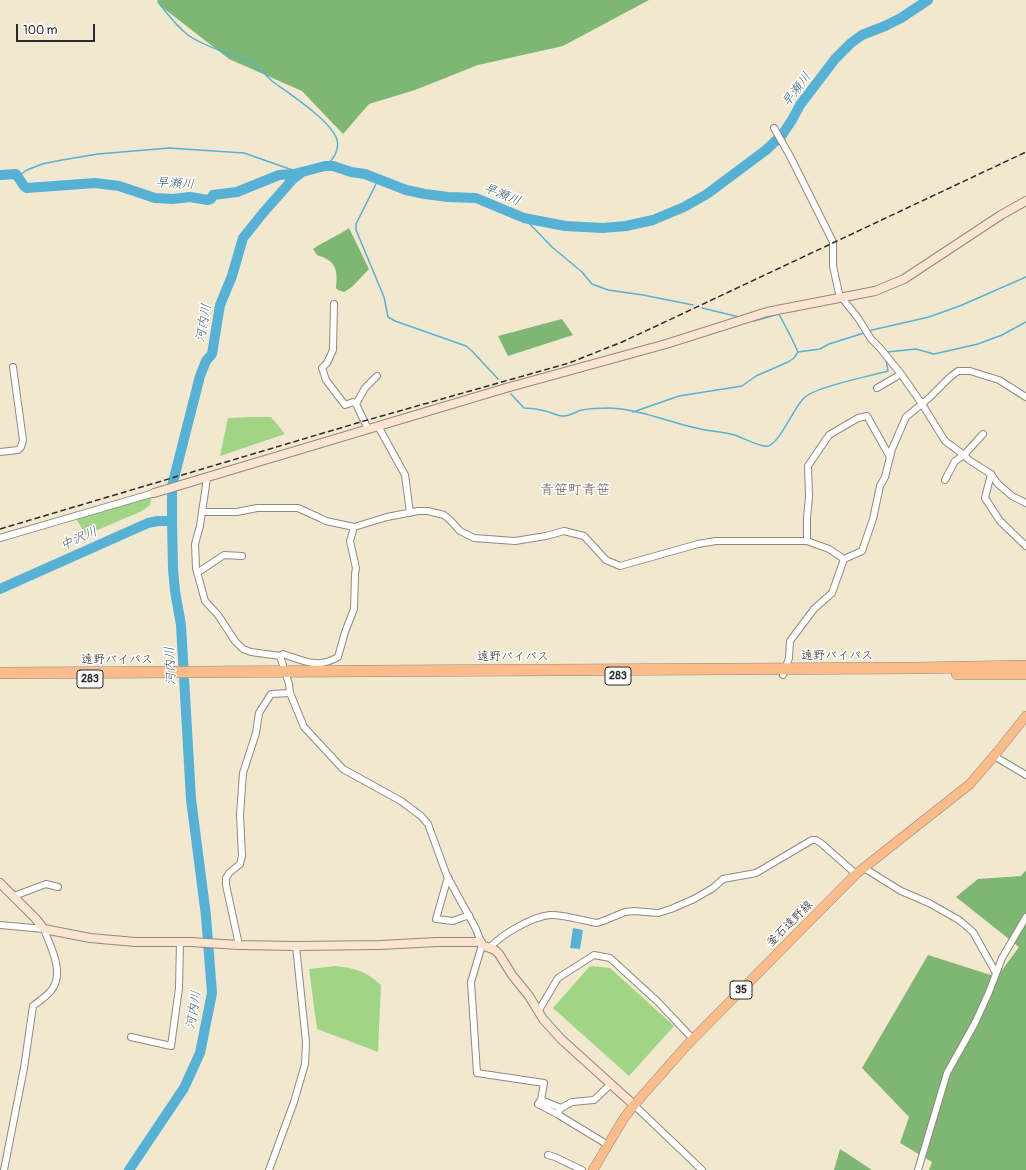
<!DOCTYPE html>
<meta charset="utf-8">
<style>
body{margin:0}
#map{position:relative;width:1026px;height:1170px;overflow:hidden;background:#f2e8cf;font-family:Pangolin,sans-serif}
canvas{display:block}
.scale{position:absolute;left:16px;top:24px;width:79px;height:18px;box-sizing:border-box;border:2px solid #2b2b2b;border-top:0;padding-left:5px;font-size:12px;line-height:14px;white-space:nowrap;color:#2b2b2b;-webkit-text-stroke:3px #fff;paint-order:stroke}
</style>
<div id="map">
<canvas width="1026" height="1170"></canvas>
<div class="scale">100 m</div>
</div>
<script>
const ctx = document.querySelector('canvas').getContext('2d');
ctx.lineJoin = 'round';
function fill(path, color) { ctx.fillStyle = color; ctx.fill(path, 'evenodd'); }
function strokePath(path, color, width, dash) { ctx.strokeStyle = color; ctx.lineWidth = width; ctx.lineCap = dash ? 'butt' : 'round'; ctx.setLineDash(dash || []); ctx.stroke(path); }
function write(font, color, halo, rows, align = 'center') {
  ctx.font = font + ' Pangolin,"Klee One",sans-serif'; ctx.lineWidth = 3; ctx.setLineDash([]); ctx.textBaseline = 'middle'; ctx.strokeStyle = halo; ctx.fillStyle = color; for (const [text, x, y, turn = 0] of rows) {
    ctx.save(); ctx.translate(x, y); ctx.rotate((+turn || 0) * Math.PI / 180); ctx.textAlign = isNaN(turn) ? turn : align; if (halo) ctx.strokeText(text, 0, 0); ctx.fillText(text, 0, 0); ctx.restore();
  }
}
fill(new Path2D(`
 M253,417h18l14,17 -65,22 8,-38z
 M152,496l-2,9 -8,6 -56,24 -10,-16z
 M335,966c19,2 31,5 46,19l-3,67 -61,-23 -8,-60z
 M590,966l20,2 64,58 -45,50 -76,-68z`), '#a1d586');
fill(new Path2D(`
 M157,0h492l-86,46 -85,19 -63,25 -46,14 -26,30 -41,-43 -73,-32 -67,-52z
 M349,228l20,41 -17,18 -8,5 -6,-2 -2,-2c2,-19 0,-27 -19,-33l-4,-6c11,-8 25,-13 36,-21z
 M562,319l11,16 -65,21 -10,-20z
 M1026,870v300h-97l3,-8 -32,-19 9,-26 -47,-49 66,-113 69,22 22,-30 -63,-50 22,-18 43,-3z
 M840,1149l32,21h-38z`), '#80b673');
fill(new Path2D(`
 M573,928l10,2 -3,19 -10,-1z`), '#57b1d5');
strokePath(new Path2D(`
 M158,2c9,11 18,24 30,33 15,11 37,17 55,24 13,3 19,13 29,22 16,12 60,40 65,59 3,11 -5,21 -12,26
 M18,176l9,-6 15,-6 20,-4 36,-6 71,-6 75,5 57,20
 M378,180l-22,44v6l28,67 4,20 7,4 71,25 6,5 26,28
 M524,218l28,29 30,25 10,12 16,6 35,5 50,10
 M702,308l37,9
 M754,321l25,-7 13,25 6,13
 M868,332l4,-2 57,-13 33,-12 64,-28
 M887,352l29,-3 18,5 44,-10 24,-9 24,-13
 M511,394l13,14c7,0 14,1 21,3 6,1 12,5 17,5 7,1 14,-5 20,-6 9,-2 19,-2 28,-2 26,1 57,13 82,19 13,4 27,4 39,7 10,2 29,14 37,12 12,-3 26,-39 36,-48 10,-11 67,-22 84,-27l-2,-12
 M633,412l46,-16 63,-10 14,-10 32,-14 6,-4 4,-6 22,-3 9,-5 35,-11`), '#57b1d5', 1.5);
strokePath(new Path2D(`
 M0,175l16,-1 8,12 3,2 68,-5 24,3 36,12 18,1 17,-2 18,3 3,-1 2,-4 24,-3 42,-17 15,-1 31,-8h8l18,6 14,2 41,16 19,4 23,3 28,1 48,20 41,8 38,2 23,-2 27,-6 31,-13 23,-13 59,-44 16,-15 10,-15 8,-15 35,-46 16,-16 11,-8 23,-9 16,-8 27,-18
 M0,589l148,-66 10,-2h14
 M129,1170l55,-82 16,-35 12,-60 -6,-77 -15,-117 -10,-174 -6,-34 -2,-22 -1,-48v-35l28,-110 6,-15 6,-7 8,-49 12,-29 11,-38 20,-25 30,-34 8,-6`), '#57b1d5', 10);
const street = new Path2D(`
 M774,128l16,28 43,86v24l7,32
 M842,298l16,20 13,21 9,9 21,26 21,30 23,37 19,14 5,5 22,14 7,10 14,12 14,7
 M334,304l-1,46 -6,13 -5,5 4,12 19,25 8,-3 3,2 12,25
 M877,388l24,-14
 M356,404l9,-16 12,-12
 M378,426l27,49 5,38
 M0,452l18,-2 3,-3 2,-7 -10,-73
 M991,474l-6,24 15,23 26,25
 M207,478l-7,48 -5,18 1,24 9,33 13,14 17,26 8,8 8,3 29,4 3,-2c21,7 35,15 55,3l7,-25 9,-23 1,-35 1,-6 -6,-27 4,-14
 M945,480l10,-19 9,-6 19,-21
 M202,512h35l20,-4h41l22,10 6,3 28,6 33,-10 31,-6h10l16,4 6,5 10,11 14,7 41,3 31,-5 18,-5 20,5 22,24 14,6 78,-22 18,-3h91l22,8 15,10
 M0,538l154,-45
 M807,541v-23l2,-22 -1,-30 21,-31 29,-17 9,-2 23,41
 M197,573l27,-18 18,1
 M280,656l9,28 1,9 14,34 39,42 58,32 20,15 7,8 19,52 29,53 5,13
 M783,675l6,-17 1,-17 24,-32 18,-16 12,-34 18,-8 11,-32 7,-33 5,-9 7,-28 14,-32 23,-19 20,-20 9,-7h12l29,9 27,17
 M994,756l32,19
 M864,868l37,23 28,12 30,17 14,12 23,41
 M448,877l-12,42 17,2 16,-6
 M14,896l32,-12 12,3
 M0,925l44,4c6,17 20,41 9,59 -4,7 -14,13 -20,18l-9,62 -20,102
 M239,945l-13,-60v-7l3,-5 11,-9 2,-8 -2,-41 3,-42 13,-40 3,-20 12,-19 19,-1
 M482,945l-11,37 6,91 67,10 -3,17 20,8 11,-6 22,-2 17,-16
 M490,947c13,-13 41,-30 60,-32 11,-1 35,6 47,8l6,-2 22,-9 9,-1 24,2 13,-4 23,-10 19,-11 10,-9 33,-6 56,-33h4l6,4 34,30
 M539,1010l19,-32 36,-23 16,3 48,44 35,37
 M131,1037l40,9 8,-58 1,-46
 M541,1100l-3,4 19,10
 M634,1105l68,65
 M561,1108l-4,6 51,31
 M548,1155l7,2 27,13
 M269,1170l25,-68 11,-38 1,-22 -10,-96
 M918,1170l29,-97 28,-50 14,-31 13,-34 24,-41`);
const secondary = new Path2D(`
 M154,493l352,-105 160,-44 101,-32 108,-21 29,-12 97,-64 25,-14
 M0,883l35,35 9,11 46,9 45,4h56l48,3 57,1 84,-1 57,-3h44l1,3 13,5 4,4 13,21 17,21 14,23 18,20 73,66`);
const primary = new Path2D(`
 M593,1170l31,-52 10,-13 53,-60 169,-171 114,-90 24,-28 32,-40`);
const highway = new Path2D(`
 M0,673l915,-5 111,-2
 M957,674h69`);
strokePath(street, '#8e8a7d', 8);
strokePath(secondary, '#8e8a7d', 10);
strokePath(primary, '#8e8a7d', 10);
strokePath(highway, '#8e8a7d', 12);
strokePath(street, '#fff', 6);
strokePath(secondary, '#fde4d0', 8);
strokePath(primary, '#f9bc8a', 9);
strokePath(highway, '#f9bc8a', 11);
strokePath(new Path2D(`
 M0,529l364,-108 205,-58 53,-21 45,-21 359,-169`), '#2b2b2b', 1.5, [6, 3]);
for (const [x, y, w] of [
 [618,676,26],
 [90,679,26],
 [741,990,22]
]) { const box = new Path2D(); box.roundRect(x - w / 2, y - 9, w, 18, 3); ctx.fillStyle = '#fff'; ctx.fill(box); strokePath(box, '#2b2b2b', 1); }
write('bold 11px', '#2b2b2b', null, [
 ["283",618,676],
 ["283",90,679],
 ["35",741,990]
]);
write('12px', '#2b2b2b', '#fff', [
 ["遠野バイパス",837,656],
 ["遠野バイパス",513,657],
 ["遠野バイパス",117,660],
 ["釜石遠野線",790,924,-45]
]);
write('italic 13px', '#3d616f', '#fff', [
 ["早瀬川",797,90,-53],
 ["早瀬川",175,184,3],
 ["早瀬川",502,195,22],
 ["河内川",204,323,-80],
 ["中沢川",79,539,-24],
 ["河内川",171,666,-93],
 ["河内川",194,1010,-81]
]);
write('14px', '#6c5b55', '#fff', [
 ["青笹町青笹",575,490]
]);
</script>
